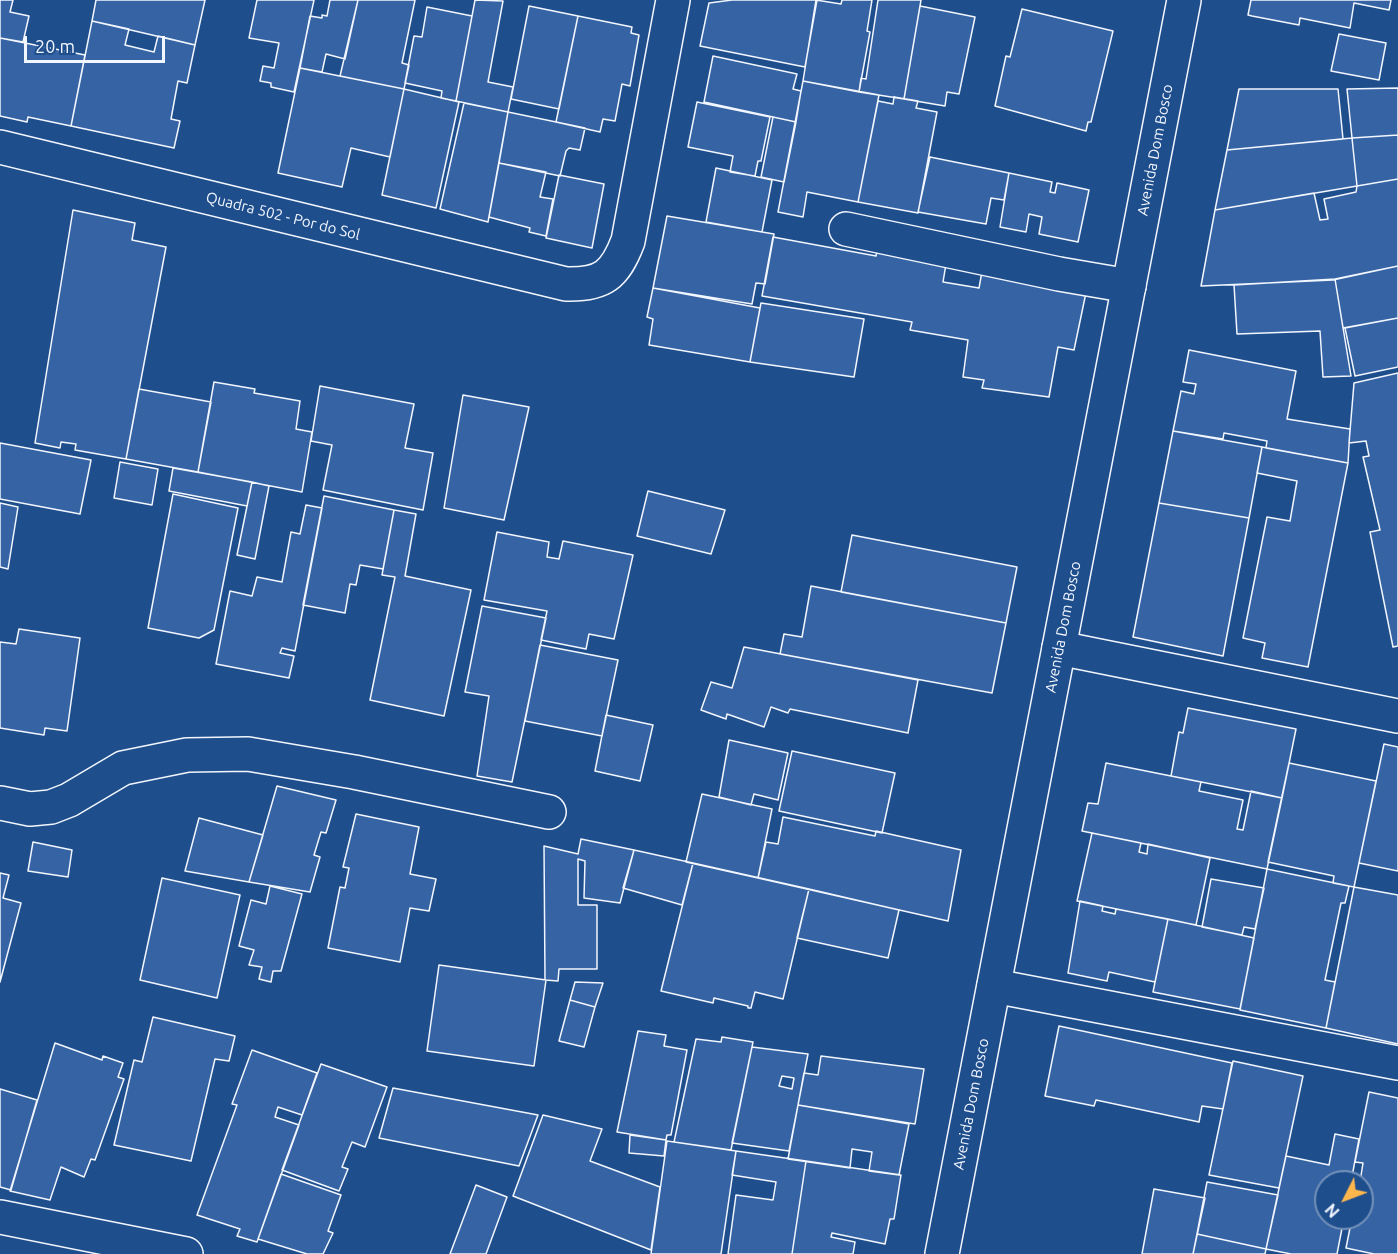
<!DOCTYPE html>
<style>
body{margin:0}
#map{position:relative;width:1398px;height:1254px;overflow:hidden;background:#1f4e8c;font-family:Ubuntu,sans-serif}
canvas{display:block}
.north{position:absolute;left:1314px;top:1170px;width:60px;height:60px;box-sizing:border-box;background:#1f4e8c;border:2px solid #7391ba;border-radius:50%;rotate:228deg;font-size:16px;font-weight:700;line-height:24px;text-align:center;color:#f2f6ff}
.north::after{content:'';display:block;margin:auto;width:21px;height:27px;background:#ffb74d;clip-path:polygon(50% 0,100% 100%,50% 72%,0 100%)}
.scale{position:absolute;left:24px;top:36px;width:141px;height:27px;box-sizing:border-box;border:3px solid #f2f6ff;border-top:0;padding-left:8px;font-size:18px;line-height:21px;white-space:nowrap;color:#f2f6ff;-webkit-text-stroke:4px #1f4e8c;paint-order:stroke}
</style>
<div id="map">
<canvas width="1398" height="1254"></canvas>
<div class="north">N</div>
<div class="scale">20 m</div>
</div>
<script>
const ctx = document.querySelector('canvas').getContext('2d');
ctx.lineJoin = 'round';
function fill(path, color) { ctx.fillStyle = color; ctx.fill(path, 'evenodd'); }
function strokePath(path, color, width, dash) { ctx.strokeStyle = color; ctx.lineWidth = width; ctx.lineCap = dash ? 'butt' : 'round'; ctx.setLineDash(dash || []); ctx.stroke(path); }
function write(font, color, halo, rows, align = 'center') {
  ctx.font = font + ' Ubuntu,sans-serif'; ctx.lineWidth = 4.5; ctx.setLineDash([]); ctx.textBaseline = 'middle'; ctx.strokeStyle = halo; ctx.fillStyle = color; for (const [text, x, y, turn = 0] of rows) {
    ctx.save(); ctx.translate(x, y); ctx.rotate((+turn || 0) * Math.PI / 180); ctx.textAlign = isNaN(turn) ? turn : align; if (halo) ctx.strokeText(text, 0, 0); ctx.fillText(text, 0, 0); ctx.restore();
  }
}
const building = new Path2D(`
 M0,0h13l-3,12 19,4 -6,26 -23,-4z
 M96,0h109l-10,45 -103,-24z
 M257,0h57l-20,92 -23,-5v-4l-11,-2 3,-15 11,2 5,-25 -30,-5z
 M330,0h28l-13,59 -19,-5 -4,18 -22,-4 10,-52 12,2v-3l5,1z
 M358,0h57l-13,63 7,2 -5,24 -64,-13z
 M475,0l28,1 -15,81 25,5 -5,25 -52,-11z
 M732,0h85l-12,67 -105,-21 9,-43z
 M816,0l25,4 1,-4h30l-5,31 3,1 -11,60 -56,-11z
 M878,0h43l-17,99 -45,-7 2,-14 5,1z
 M1251,0h140l-2,10 -35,-7 -4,25 -50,-10 -1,7 -47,-9 -4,-1z
 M529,6l49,10 -19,93 -48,-10z
 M920,6l55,11 -16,77 -12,-2 -2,14 -41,-7z
 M427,7l45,9 -16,85 -15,-3 1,-7 -37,-8 9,-47 8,1z
 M1022,9l91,22 -22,91h-3l-2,9 -91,-25 11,-50 4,1z
 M578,16l54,11 -1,6 8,2 -9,51 -8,-2 -7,37 -12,-2 -3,13 -44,-10z
 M92,21l37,8 -4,16 29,7 4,-16 37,9 -8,38 -9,-2 -7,38 9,2 -6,27 -103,-22z
 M1339,34l47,9 -7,37 -48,-9z
 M0,38l85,17 -14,71 -43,-9 -1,5 -27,-6z
 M713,56l84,18 -4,15 8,2 -5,31 -92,-20z
 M300,68l104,21 -14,68 -39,-9 -9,39 -64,-14z
 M803,81l76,14 -21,107 -51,-10 -4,25 -25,-5z
 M1398,88v47l-46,3 -5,-49z
 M404,89l55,13 -23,106 -54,-13z
 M1239,89h99l5,50 -116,11z
 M894,97l24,4 -2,7 21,4 -19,101 -60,-11 20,-101 15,3z
 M697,102l73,15 -9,44h-3l-3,15 -25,-4 3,-16 -45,-9z
 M464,103l44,9 -20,110 -48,-13z
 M508,112l77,16 -5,22 -11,-2 -3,3 -6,25 -61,-13z
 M773,117l23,5 -12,60 -23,-5z
 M1398,135v44l-41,7 -5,-48z
 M1352,138l5,48 -142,24 12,-60z
 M930,157l79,16 -5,27 -13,-2 -5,26 -68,-12z
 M499,163l47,9 -6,25 13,2 -7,37 -17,-4 1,-4 -41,-11z
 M716,168l56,12 -10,52 -56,-10z
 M1009,173l43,9 -2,10 5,1 2,-10 32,7 -11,52 -39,-8 3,-17 -13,-3 -3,18 -26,-5z
 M559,175l45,9 -12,64 -46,-10z
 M1398,179v87l-65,14 -132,6 14,-76 99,-17 6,27 8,-1 -4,-20 32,-7 1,-6z
 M73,210l62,13 -3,17 34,7 -40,212 -51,-9 1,-6 -15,-2 -1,6 -25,-5z
 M667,216l107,18 -9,50 -9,-1 -4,21 -99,-16z
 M773,237l103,19 3,-15 69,11 -5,30 36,6 4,-22 105,17 -14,67 -16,-3 -9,50 -67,-9 2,-8 -21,-3 5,-37 -58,-10 2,-8 -150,-26z
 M1398,266v52l-55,10 -8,-49z
 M1335,279l16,97 -28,1 -3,-46 -83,3 -3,-49z
 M653,288l107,20 -10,54 -101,-17 4,-26 -6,-2z
 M761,303l103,16 -10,58 -104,-15z
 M1398,318v49l-43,9 -10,-48z
 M1189,350l107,21 -9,48 63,10 -2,34 -82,-15 1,-7 -43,-8 -1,6 -50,-8 8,-40 13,3 2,-10 -13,-2z
 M1398,373v273l-5,1 -23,-115 10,-2 -17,-73 6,-1 -3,-15 -17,2 5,-60z
 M214,382l41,7 -1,4 46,8 -4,28 16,3 -10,60 -104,-20z
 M320,386l94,18 -9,44 28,5 -10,57 -100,-20 9,-45 -21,-4z
 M139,389l72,13 -13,70 -72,-13z
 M463,395l66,12 -25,113 -60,-12z
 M1173,431l89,16 -13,71 -90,-15z
 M0,443l91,17 -11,54 -80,-15z
 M1262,447l86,16 -40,204 -46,-9 3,-15 -22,-5 24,-121 23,4 7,-40 -40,-8z
 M120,462l38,7 -6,36 -38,-7z
 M173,468l79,14 -5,24 -78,-15z
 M252,482l17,4 -14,73 -18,-4z
 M648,491l77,19 -14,44 -74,-18z
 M173,494l65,14 -24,122 -15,8 -51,-10z
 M324,496l70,14 -11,59 -23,-4 -4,20 -6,-1 -5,29 -42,-8z
 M0,503l18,4 -10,62 -8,-2z
 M1159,503l90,15 -26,138 -90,-19z
 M306,505l16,3 -27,143 -13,-3 -2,5 14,3 -5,22 -73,-14 14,-73 22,5 5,-19 25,5 9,-50 9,2z
 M394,510l22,4 -11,62 66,14 -27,126 -74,-16 25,-123 -13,-2z
 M497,532l52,10 -2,15 12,2 4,-18 70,14 -19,84 -25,-5 -3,15 -45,-9 6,-29 -63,-11z
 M852,535l165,32 -11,56 -165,-31z
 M811,586l195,37 -14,70 -212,-39 4,-20 18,3z
 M482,606l64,12 -34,164 -35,-6 12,-80 -24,-4z
 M19,629l61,9 -13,93 -22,-3 -1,7 -44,-7v-86l16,2z
 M540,645l78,15 -16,76 -77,-15z
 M744,647l174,33 -10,53 -118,-24 -2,4 -17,-6 -7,20 -37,-13 -1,5 -25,-9 10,-28 21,6z
 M1188,708l108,21 -14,69 -111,-22 8,-44 4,1z
 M606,715l47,10 -13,56 -45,-10z
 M729,740l59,13 -10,47 -24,-6 -3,11 -32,-8z
 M1384,744l14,3v124l-39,-8z
 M792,751l103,22 -13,60 -103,-22z
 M1106,763l95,19 -2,9 44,9 -6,29 6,1 8,-39 31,7 -15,71 -185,-38 6,-28 10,1z
 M1289,763l87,18 -22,106 -21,-4 1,-7 -66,-14z
 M277,786l59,14 -10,33 -5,-1 -7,23 6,2 -10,35 -61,-10z
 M702,794l70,15 -14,69 -72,-16z
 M356,814l63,13 -9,47 26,5 -7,32 -19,-3 -10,54 -72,-14 12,-61 5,1 4,-20 -6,-1z
 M783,817l92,19 1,-5 85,19 -13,71 -190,-43 8,-36 12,2z
 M199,818l64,17 -14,47 -64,-11z
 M1092,833l49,10 -2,9 8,2 1,-10 62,14 -14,67 -119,-24z
 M581,839l53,11 -14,53 -36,-5 1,-37 -7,-2v46h19v64h-38l-1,12 -13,-1 -1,-134 34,8z
 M33,842l39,8 -4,27 -40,-6z
 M634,850l59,13 -11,42 -59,-17z
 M693,863l116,26 -26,110 -28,-7 -4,16h-3v-2l-34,-8 -1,5 -52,-12z
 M1267,869l82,17 -4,17h-4l-16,77 10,2 -9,46 -86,-18z
 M0,873l9,2 -6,23 18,5 -21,79z
 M162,878l78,17 -23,103 -77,-18z
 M1211,879l53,9 -9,41 -11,-2 -2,8 -40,-8z
 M270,886l32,8 -21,77h-8l-2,11 -12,-3 3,-12 -13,-2 5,-15 -15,-4 12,-46 15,4z
 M1354,887l44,8v149l-72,-16z
 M809,889l90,21 -11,48 -91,-20z
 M1080,901l23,5 -1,5 13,3 1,-5 52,10 -13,63 -46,-10 -2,9 -39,-8z
 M1168,919l86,19 -14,71 -87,-17z
 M439,965l107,15 -12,86 -107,-15z
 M575,982l28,1 -8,24 -25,-7z
 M570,1000l25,7 -11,40 -25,-6z
 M153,1017l82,19 -6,25 -14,-2 -24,102 -77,-16 20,-85 8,2z
 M1059,1026l173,37 -9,46 -21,-3 -3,16 -103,-22 -2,6 -49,-10z
 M638,1031l28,4 -2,11 23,4 -16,85h-4l-1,5 -49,-8z
 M722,1037l31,5 -22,108 -57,-8 22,-103 25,3z
 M55,1043l47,17 1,-4 20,7 -5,14 6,2 -29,81 -4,-1 -7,18 -23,-10 -11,33 -40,-9z
 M752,1047l56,7 -19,97 -57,-8zM782,1076l12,2 -2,11 -13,-3z
 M252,1050l65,23 -15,42 -24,-8 -3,10 24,8 -42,117 -20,-6 3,-7 -43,-14 40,-110 -5,-1z
 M821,1056l103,13 -9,55 -117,-19 6,-32 14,2z
 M1233,1061l70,15 -24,112 -70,-13z
 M321,1064l66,23 -22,60 -13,-5 -10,25 6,2 -9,22 -57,-21z
 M393,1088l145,27 -19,51 -140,-28z
 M0,1089l37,11 -26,90 -11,-3z
 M1369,1092l29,6v156h-24l-28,-6 6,-30h10v-36h-2l3,-19 -8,-1z
 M798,1105l111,19 -10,51 -30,-4 3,-19 -20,-3 -2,19 -62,-9z
 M543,1115l59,14 -12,32 70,26 -9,63 -138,-54z
 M1335,1134l24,5 -8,43h-25v36h18l-7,36h-46l-25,-5 20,-93 43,9z
 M630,1135l36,5 -2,16 -35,-3z
 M667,1141l69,10 -15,103h-70z
 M736,1151l70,10 -14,93h-64l8,-59 37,5 3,-18 -44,-7z
 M806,1161l95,14 -7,44h-4l-5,25 -53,-11 -1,4 24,5 -2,12h-61z
 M281,1174l60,21 -13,36 5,2 -10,21h-16l-49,-15z
 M1207,1182l71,13 -12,54 -69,-15z
 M476,1185l31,12 -21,57h-36z
 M1154,1189l51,9 -12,56h-51z
 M1197,1234l69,15 -1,5h-72z`);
fill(building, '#3563a3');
strokePath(building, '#f2f6ff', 1.5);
const street = new Path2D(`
 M0,147l566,137c37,1 49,-9 62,-43l45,-241
 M846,229l213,45 70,12
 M1059,648l339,68
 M0,803l30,6 21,-2 18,-7 54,-32 64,-13 61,-1 106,18 195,40
 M994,986l404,77`);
const secondary = new Path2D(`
 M0,1217l186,37
 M942,1254l242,-1254`);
strokePath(street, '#f2f6ff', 36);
strokePath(secondary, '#f2f6ff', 36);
strokePath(street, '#1f4e8c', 33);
strokePath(secondary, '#1f4e8c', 33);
write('15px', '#f2f6ff', '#1f4e8c', [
 ["Avenida Dom Bosco",1155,150,-79],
 ["Quadra 502 - Por do Sol",283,216,14],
 ["Avenida Dom Bosco",1063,627,-79],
 ["Avenida Dom Bosco",971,1104,-79]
]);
</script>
